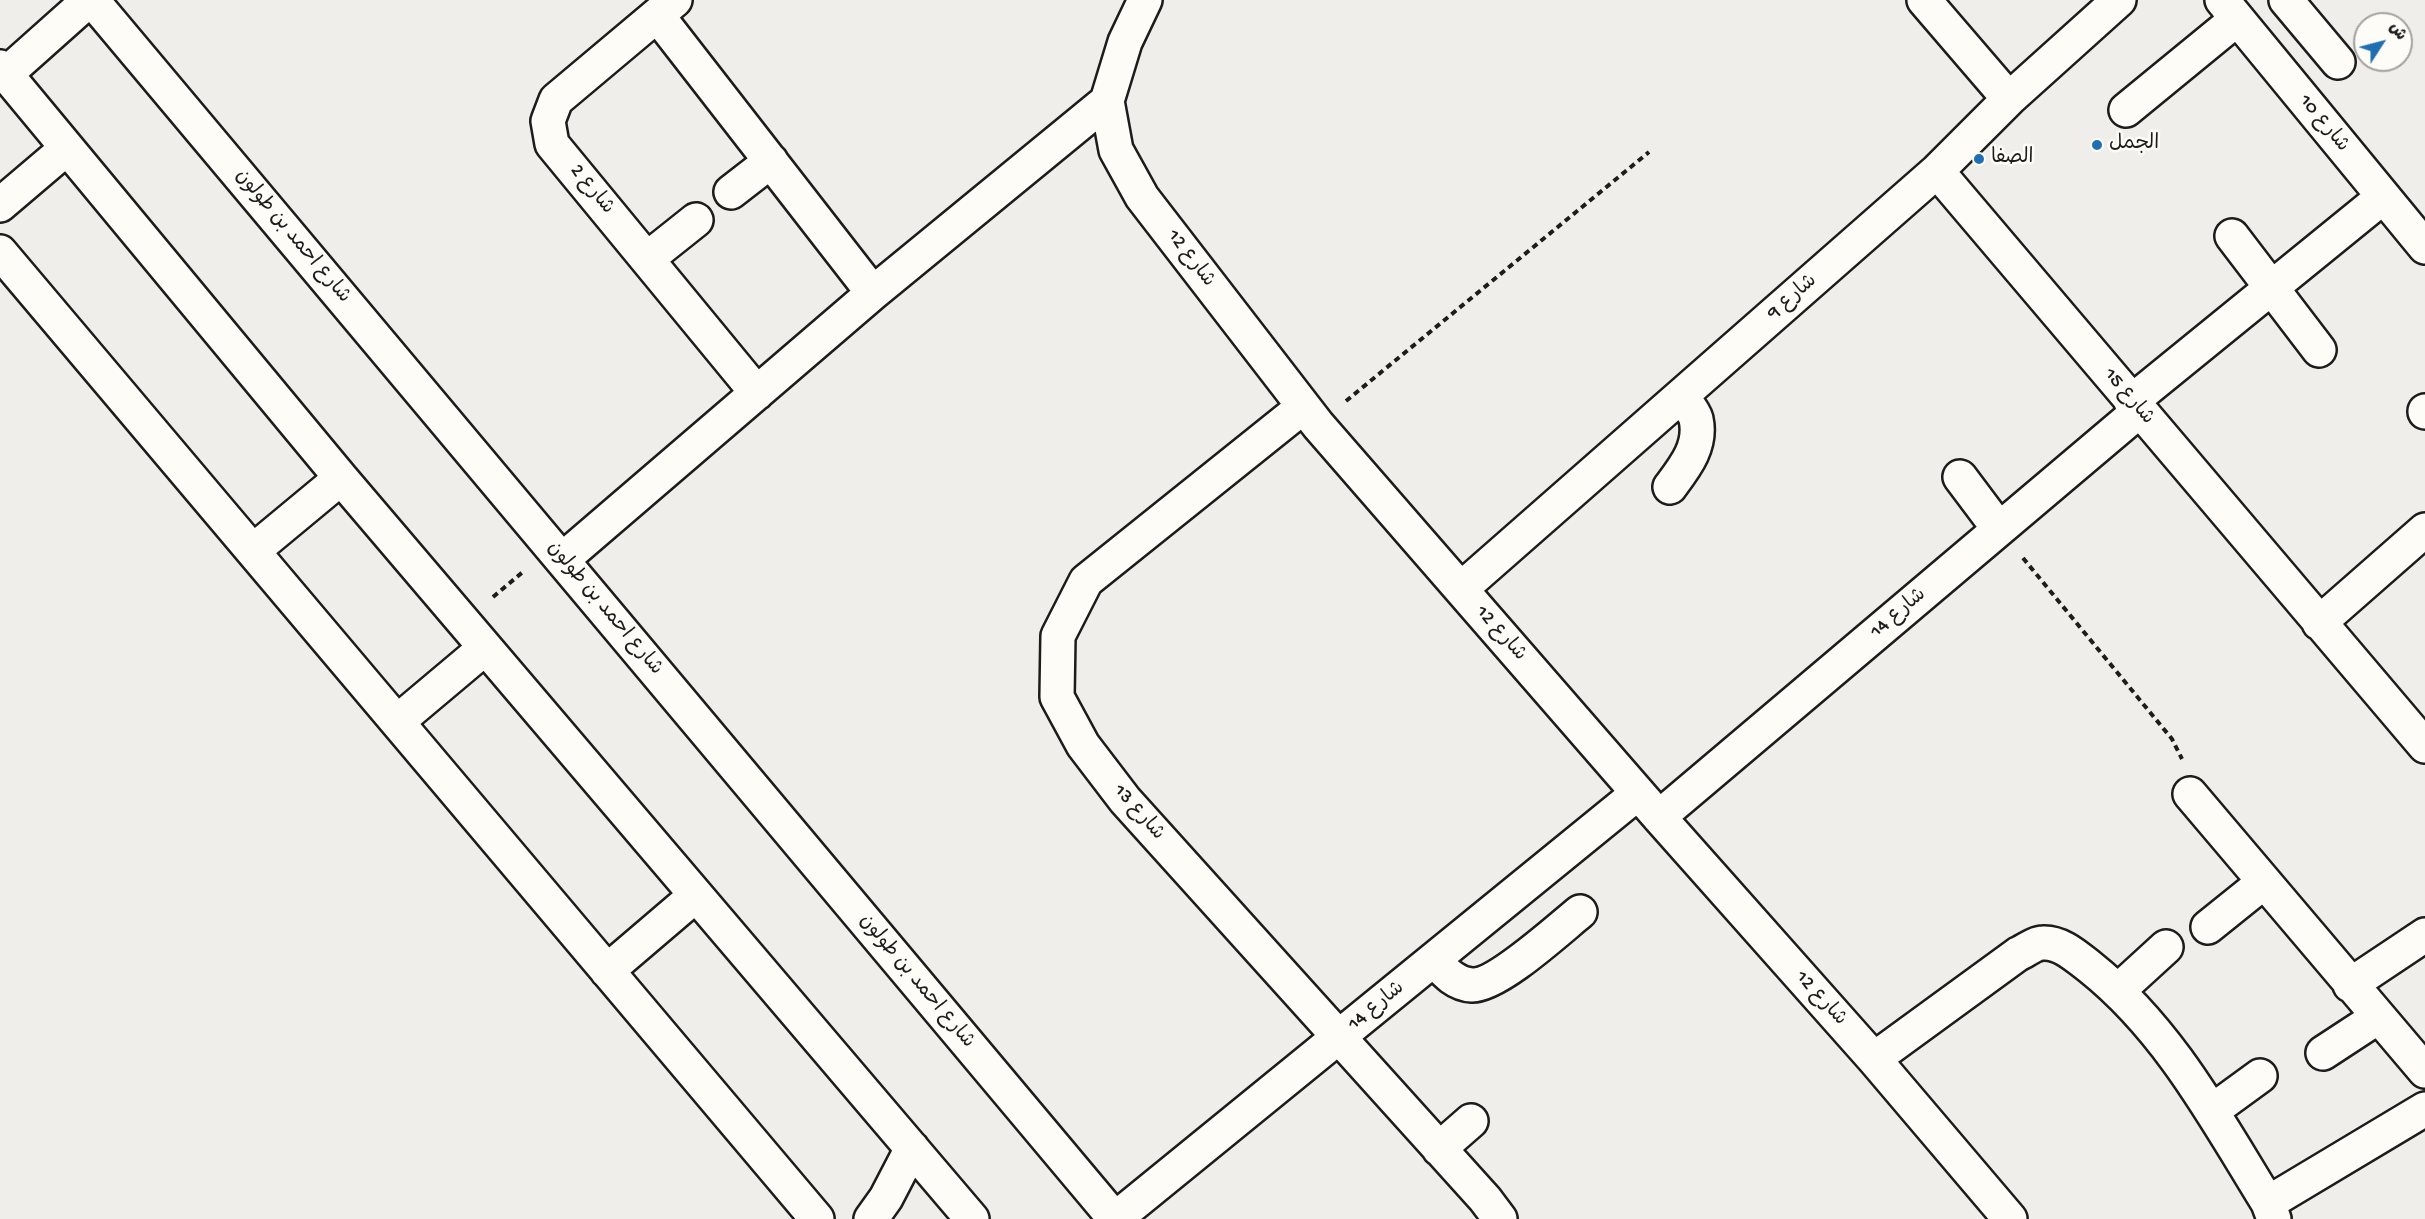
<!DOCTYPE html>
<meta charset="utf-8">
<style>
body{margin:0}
#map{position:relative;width:2425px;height:1219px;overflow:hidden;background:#f0eeea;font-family:"Gochi Hand","Playpen Sans Arabic",sans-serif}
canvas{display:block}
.north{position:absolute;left:2353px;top:12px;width:60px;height:60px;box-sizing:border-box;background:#fdfcf7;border:2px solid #a3a29f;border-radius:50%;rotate:54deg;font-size:16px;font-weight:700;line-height:24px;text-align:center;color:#1c1c1c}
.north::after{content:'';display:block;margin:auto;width:21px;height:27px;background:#1f6fb2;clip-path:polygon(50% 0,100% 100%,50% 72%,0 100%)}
</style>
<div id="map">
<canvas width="2425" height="1219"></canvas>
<div class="north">ش</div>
</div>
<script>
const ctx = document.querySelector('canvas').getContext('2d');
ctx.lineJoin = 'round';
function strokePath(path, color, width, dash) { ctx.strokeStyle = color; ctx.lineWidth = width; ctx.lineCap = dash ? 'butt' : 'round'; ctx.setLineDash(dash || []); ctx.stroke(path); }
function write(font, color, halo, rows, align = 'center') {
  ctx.font = font + ' "Gochi Hand","Playpen Sans Arabic",sans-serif'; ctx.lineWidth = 5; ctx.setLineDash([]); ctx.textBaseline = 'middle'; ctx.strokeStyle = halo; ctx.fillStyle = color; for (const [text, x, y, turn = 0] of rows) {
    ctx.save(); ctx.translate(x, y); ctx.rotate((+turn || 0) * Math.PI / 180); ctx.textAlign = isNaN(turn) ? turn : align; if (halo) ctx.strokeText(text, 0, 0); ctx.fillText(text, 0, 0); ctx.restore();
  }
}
const minor = new Path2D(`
 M92,0l1023,1219
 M675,0l-119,100 -8,21 4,23 205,249
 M1145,0l-20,42 -18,59 9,49 26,47 176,228 341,392 215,242 136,160
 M1924,0l85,99
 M2222,0l203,247
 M2286,0l52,62
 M657,15l216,278
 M0,67l341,411 631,741
 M6,74l83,-74
 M2126,110l111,-91
 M1937,171l488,575
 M731,192l40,-31
 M0,205l67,-57
 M2232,236l87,114
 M0,252l817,967
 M647,259l49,-39
 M2131,402l252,-205
 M1303,407l-217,174 -28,55 -1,61 26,48 42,55 360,399 15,20
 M2425,412v-1
 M1960,477l39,52
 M1670,487c15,-20 32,-41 26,-68 -2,-8 -10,-16 -15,-23
 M253,551l88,-73
 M562,560l311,-267 234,-192
 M1461,589l476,-418 72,-72 110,-99
 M2319,623l106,-93
 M397,722l88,-74
 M2190,794l235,277
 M1659,817l480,-406
 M2208,927l56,-45
 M1434,960c11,12 21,24 38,25 25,1 87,-56 108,-73
 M607,971l89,-76
 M2350,985l75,-50
 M2119,990l47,-43
 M2323,1053l55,-36
 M1874,1059l144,-105c7,-3 17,-11 25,-11 18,-1 34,14 47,24 79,63 126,152 178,236l6,16
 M2212,1111l48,-35
 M1439,1149l32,-28
 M2268,1203l157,-94
 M871,1219l15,-21 26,-50
 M1115,1219l523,-426`);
strokePath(minor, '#1c1c1c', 38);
strokePath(new Path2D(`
 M1346,401l303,-249
 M2023,558l149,181 10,20
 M493,597l31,-26`), '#1c1c1c', 4, [6, 4.5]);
strokePath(minor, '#fdfcf7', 33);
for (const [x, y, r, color] of [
 [2097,145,6,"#1f6fb2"],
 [1979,159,6,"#1f6fb2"]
]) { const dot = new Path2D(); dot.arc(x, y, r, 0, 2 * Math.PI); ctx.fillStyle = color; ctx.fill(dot); strokePath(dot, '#fdfcf7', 2); }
write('20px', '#1c1c1c', '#fdfcf7', [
 ["شارع 10",2323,124,51],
 ["شارع 2",591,190,51],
 ["شارع احمد بن طولون",292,237,50],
 ["شارع 12",1190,259,53],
 ["شارع 9",1793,298,-41],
 ["شارع 15",2128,397,50],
 ["شارع احمد بن طولون",604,609,50],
 ["شارع 14",1899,614,-40],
 ["شارع 12",1500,634,49],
 ["شارع 13",1138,813,49],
 ["شارع احمد بن طولون",916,982,50],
 ["شارع 12",1820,999,48],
 ["شارع 14",1377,1007,-39]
]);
write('20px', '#1c1c1c', '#fdfcf7', [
 ["الجمل",2109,145],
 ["الصفا",1991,159]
], 'left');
</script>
